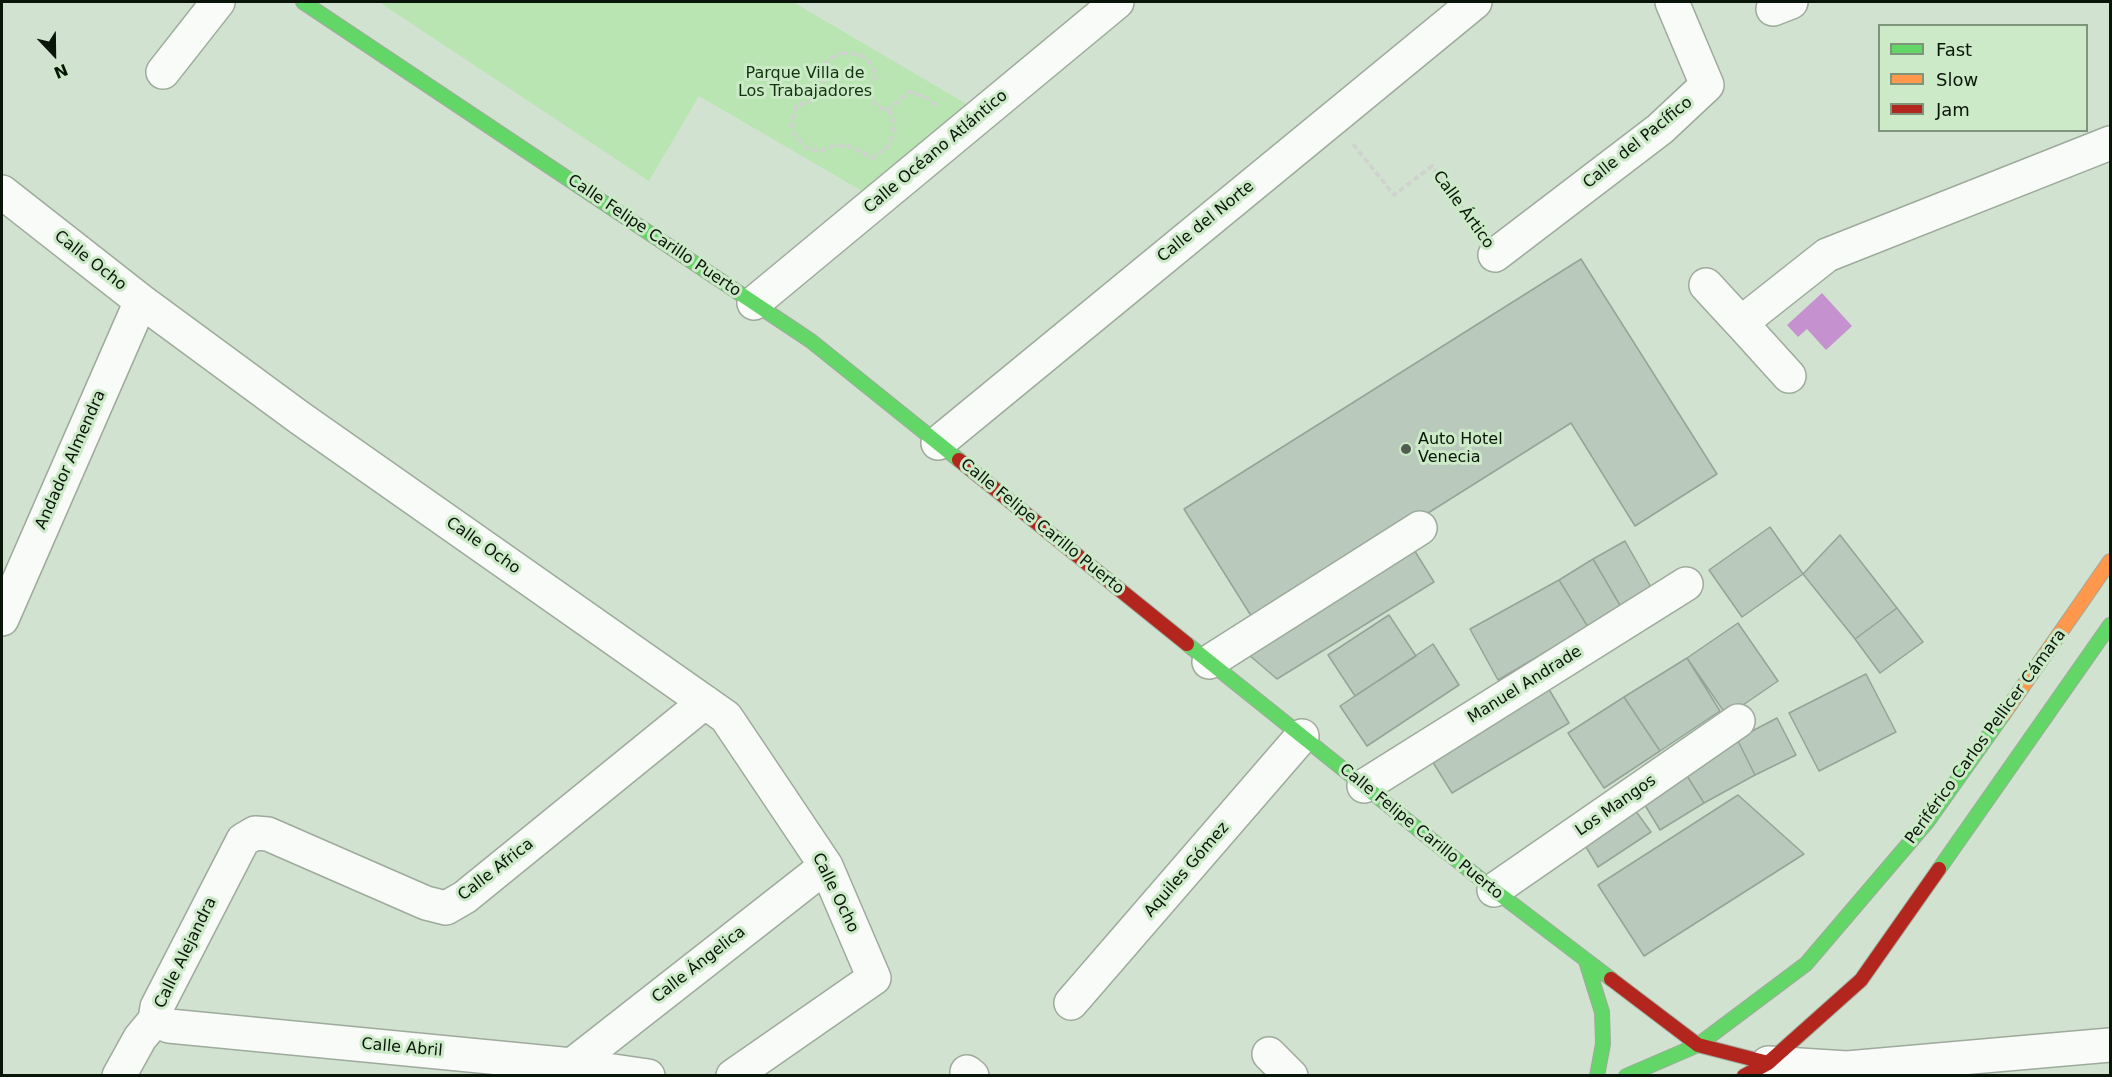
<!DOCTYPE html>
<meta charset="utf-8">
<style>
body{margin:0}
#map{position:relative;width:2112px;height:1077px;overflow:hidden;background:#d2e2d0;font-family:"DejaVu Sans",sans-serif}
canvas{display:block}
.frame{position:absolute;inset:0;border:3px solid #0a1509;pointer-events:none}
.legend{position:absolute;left:1878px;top:24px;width:210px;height:108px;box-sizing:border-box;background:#cceac8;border:2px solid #7e957c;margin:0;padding:8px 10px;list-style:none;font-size:18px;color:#0a1509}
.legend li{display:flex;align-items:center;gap:12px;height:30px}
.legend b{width:30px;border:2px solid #7e957c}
.north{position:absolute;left:24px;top:24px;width:60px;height:60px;-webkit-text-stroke:4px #cceac8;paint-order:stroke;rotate:158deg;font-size:16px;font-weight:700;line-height:24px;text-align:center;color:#0a1509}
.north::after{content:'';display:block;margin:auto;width:21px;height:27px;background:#0a1509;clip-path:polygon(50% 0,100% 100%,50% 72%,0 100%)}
</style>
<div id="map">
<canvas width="2112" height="1077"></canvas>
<div class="frame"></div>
<ul class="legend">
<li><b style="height:8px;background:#63d668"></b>Fast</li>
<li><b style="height:8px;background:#ff974d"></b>Slow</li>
<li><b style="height:8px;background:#b3261e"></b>Jam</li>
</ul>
<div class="north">N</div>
</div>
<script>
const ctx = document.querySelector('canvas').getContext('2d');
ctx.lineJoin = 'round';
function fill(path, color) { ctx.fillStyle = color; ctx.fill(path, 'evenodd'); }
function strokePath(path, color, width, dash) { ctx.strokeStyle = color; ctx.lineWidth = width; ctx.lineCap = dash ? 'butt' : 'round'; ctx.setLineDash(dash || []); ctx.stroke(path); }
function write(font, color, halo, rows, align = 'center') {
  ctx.font = font + ' "DejaVu Sans",sans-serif'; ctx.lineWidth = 6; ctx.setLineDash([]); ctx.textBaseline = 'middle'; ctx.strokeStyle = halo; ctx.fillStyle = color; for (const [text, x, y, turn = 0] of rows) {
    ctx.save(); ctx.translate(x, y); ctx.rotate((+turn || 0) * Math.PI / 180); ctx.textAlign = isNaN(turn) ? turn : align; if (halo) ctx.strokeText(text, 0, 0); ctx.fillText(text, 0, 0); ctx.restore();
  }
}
fill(new Path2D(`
 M379,2h414l182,107 -101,89 -175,-102 -50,85z`), '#b8e5b2');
fill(new Path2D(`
 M1822,293l30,33 -26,24 -19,-21 -9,8 -11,-12z`), '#c691cf');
const building = new Path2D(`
 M1581,259l136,215 -82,52 -64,-103 -316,199 -71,-113z
 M1770,527l33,47 -61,43 -33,-47z
 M1840,535l57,73 -42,31 -52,-65z
 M1408,540l26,42 -157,97 -35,-30z
 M1625,541l27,48 -31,18 -28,-48z
 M1593,559l28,48 -33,20 -29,-47z
 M1559,580l29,47 -90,53 -28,-51z
 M1897,608l26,34 -43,31 -25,-34z
 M1389,615l27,41 -61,40 -27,-41z
 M1738,623l40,58 -51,35 -40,-58z
 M1433,644l26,41 -92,61 -27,-40z
 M1687,658l33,53 -60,40 -36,-54z
 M1866,674l30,58 -77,39 -30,-58z
 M1547,686l22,37 -117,70 -23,-37z
 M1624,697l36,54 -56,37 -36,-55z
 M1777,718l19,37 -41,20 -18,-36z
 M1737,739l18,36 -51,28 -20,-32z
 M1684,771l20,32 -44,27 -20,-33z
 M1738,795l66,59 -160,102 -46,-71z
 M1632,806l19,26 -53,35 -15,-25z`);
fill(building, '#b9c9bc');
strokePath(building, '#94a497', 1.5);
const street = new Path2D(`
 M1773,9l18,-7
 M163,72l55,-70
 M2,192l139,109 159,117 426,299 100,149 48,112 -141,98
 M1495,255l165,-126 47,-44 -35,-83
 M1706,285l35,38
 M754,303l363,-301
 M1789,376l-48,-53 86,-68 283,-112
 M938,443l537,-441
 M2,619l139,-318
 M1209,662l211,-134
 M1364,786l322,-202
 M1494,890l244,-169
 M1071,1003l231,-267
 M155,1020l14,6 403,39 76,11
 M1269,1054l22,22
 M1768,1063l79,5 263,-23
 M572,1065l254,-199
 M967,1072l5,4
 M119,1076l21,-38 15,-18 2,-13 86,-167 12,-7 13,1 158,69 20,5 19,-11 240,-195`);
const fast = new Path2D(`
 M303,2l508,339 148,119
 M1187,644l307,246 117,89
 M1939,869l171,-244
 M1586,961l16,51 1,32 -6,32
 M1626,1076l72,-31 108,-81 122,-143 75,-106`);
const slow = new Path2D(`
 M2003,715l107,-154`);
const jam = new Path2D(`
 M959,460l228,184
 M1611,979l87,66 70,18
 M1744,1076l24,-13 93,-83 78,-111`);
strokePath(street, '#9eaa9c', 36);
strokePath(fast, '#9eaa9c', 16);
strokePath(slow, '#9eaa9c', 16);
strokePath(jam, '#9eaa9c', 16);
strokePath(new Path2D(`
 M842,53c20,0 26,3 34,22l-6,15 6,15 16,9c3,26 2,31 -21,44l-18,-11 -18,-2 -14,6 -13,-2 -13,-13 -4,-13 5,-17c8,-3 21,-6 26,-14 9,-14 -11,-28 20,-39z
 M887,111l22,-19 16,5 13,10
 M1353,144l41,51 38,-29 44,61`), '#ced3cd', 4, [6, 3]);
strokePath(street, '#f8fbf8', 33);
strokePath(fast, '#63d668', 14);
strokePath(slow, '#ff974d', 14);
strokePath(jam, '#b3261e', 14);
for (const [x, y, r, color] of [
 [1406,449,6,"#505d4f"]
]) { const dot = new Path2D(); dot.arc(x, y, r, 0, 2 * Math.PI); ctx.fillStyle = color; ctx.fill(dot); strokePath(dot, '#cceac8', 2); }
write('16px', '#11350d', '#cceac8', [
 ["Parque Villa de",805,74],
 ["Los Trabajadores",805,92]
]);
write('16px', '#0a1509', '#cceac8', [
 ["Calle del Pacífico",1638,143,-39],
 ["Calle Océano Atlántico",936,152,-40],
 ["Calle Ártico",1463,210,54],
 ["Calle del Norte",1206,222,-39],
 ["Calle Felipe Carillo Puerto",654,236,34],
 ["Calle Ocho",90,261,38],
 ["Andador Almendra",71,460,-66],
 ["Calle Felipe Carillo Puerto",1042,527,39],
 ["Calle Ocho",483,546,35],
 ["Manuel Andrade",1525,685,-32],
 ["Periférico Carlos Pellicer Cámara",1986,737,-54],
 ["Los Mangos",1616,806,-35],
 ["Calle Felipe Carillo Puerto",1421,832,39],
 ["Calle Africa",496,870,-38],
 ["Aquiles Gómez",1187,870,-49],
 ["Calle Ocho",835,893,64],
 ["Calle Alejandra",186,953,-64],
 ["Calle Ángelica",699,965,-38],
 ["Calle Abril",402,1048,5]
]);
write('16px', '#0a1509', '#cceac8', [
 ["Auto Hotel",1418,440],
 ["Venecia",1418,458]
], 'left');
</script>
